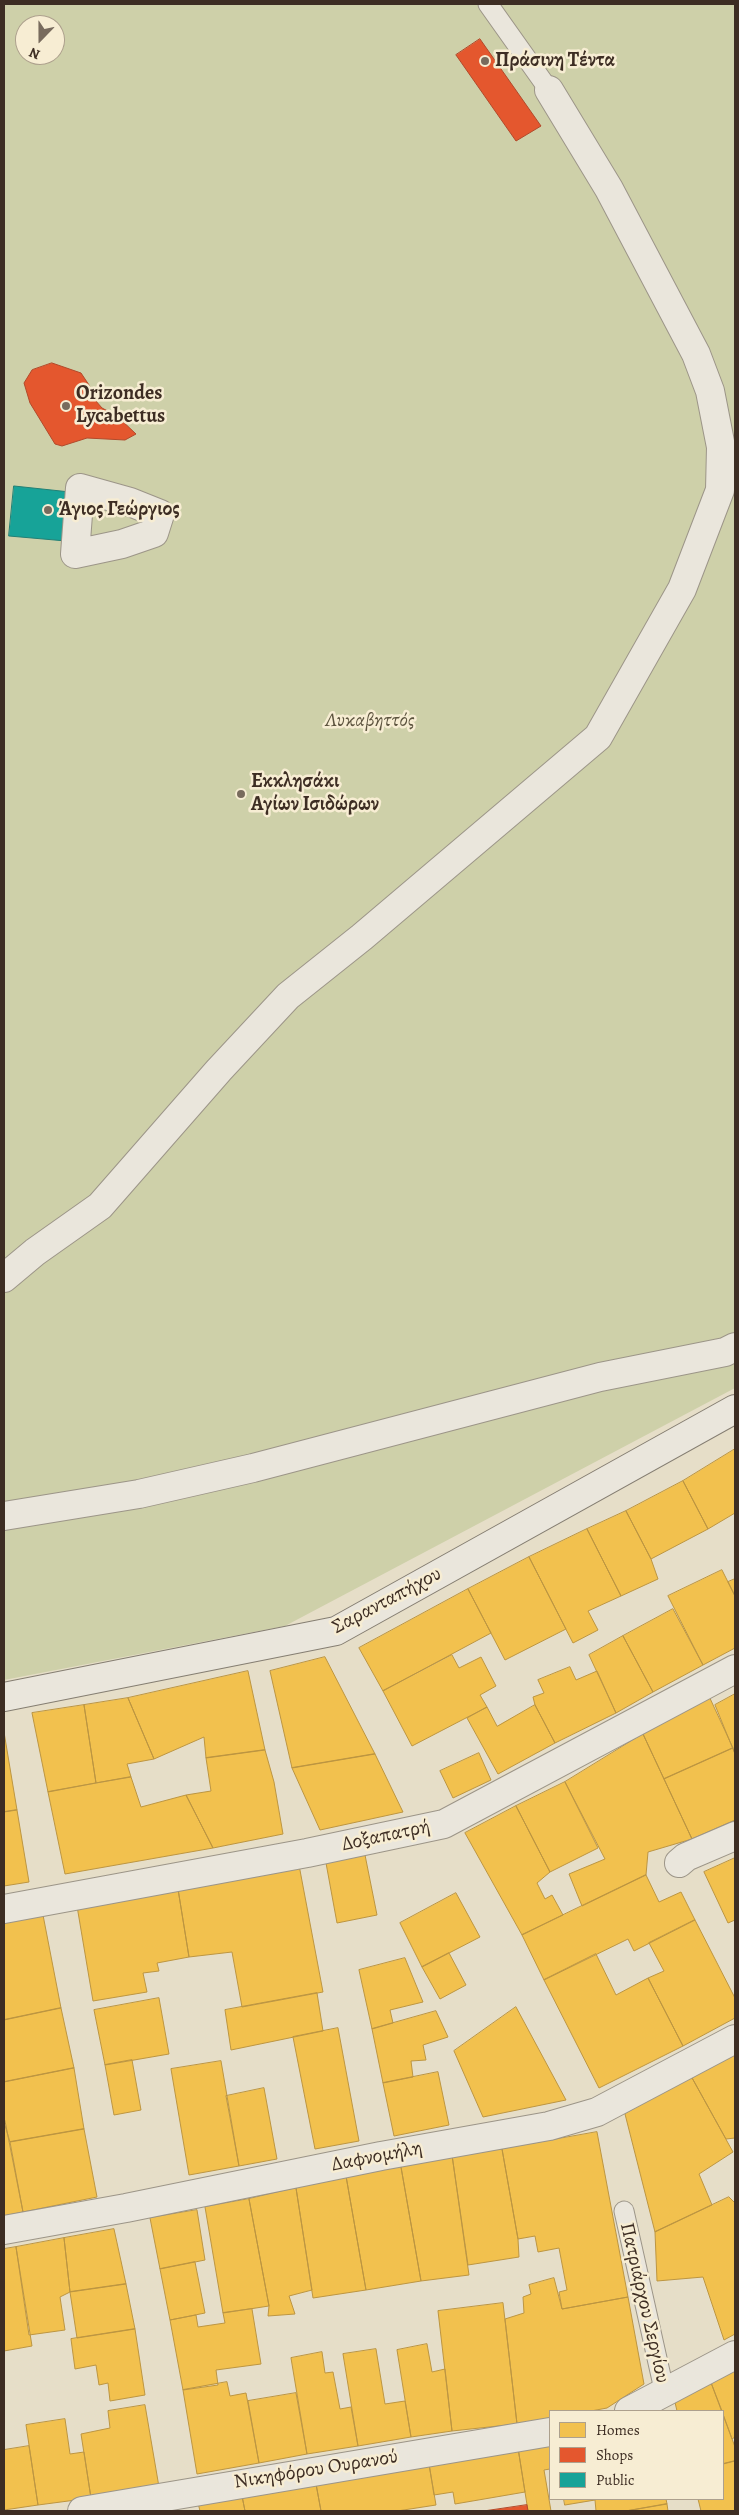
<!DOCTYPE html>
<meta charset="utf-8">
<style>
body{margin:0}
#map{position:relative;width:739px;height:2515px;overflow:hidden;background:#e6dec8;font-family:Alegreya,serif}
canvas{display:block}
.frame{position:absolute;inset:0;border:5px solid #3d2d23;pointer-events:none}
.legend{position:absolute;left:549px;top:2410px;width:175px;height:90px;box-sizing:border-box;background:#f7edd3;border:1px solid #ada08d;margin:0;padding:6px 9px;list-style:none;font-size:15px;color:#3d2d23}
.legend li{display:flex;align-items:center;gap:10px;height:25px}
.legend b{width:25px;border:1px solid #ada08d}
.north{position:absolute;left:15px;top:15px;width:50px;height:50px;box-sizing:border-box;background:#f7edd3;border:1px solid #ada08d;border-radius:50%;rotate:202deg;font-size:14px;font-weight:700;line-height:20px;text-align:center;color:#3d2d23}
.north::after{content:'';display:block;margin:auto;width:18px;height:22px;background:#786b5d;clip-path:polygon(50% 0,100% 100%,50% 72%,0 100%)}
</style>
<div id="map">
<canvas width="739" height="2515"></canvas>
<div class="frame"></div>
<ul class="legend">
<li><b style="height:14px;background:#f2c14e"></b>Homes</li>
<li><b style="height:14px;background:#e4572e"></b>Shops</li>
<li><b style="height:14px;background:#17a398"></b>Public</li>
</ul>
<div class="north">N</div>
</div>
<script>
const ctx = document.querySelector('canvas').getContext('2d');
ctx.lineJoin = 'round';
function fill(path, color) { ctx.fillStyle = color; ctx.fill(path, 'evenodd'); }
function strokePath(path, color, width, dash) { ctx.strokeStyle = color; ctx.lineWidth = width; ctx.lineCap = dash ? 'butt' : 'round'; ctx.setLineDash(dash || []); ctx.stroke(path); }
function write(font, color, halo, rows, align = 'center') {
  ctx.font = font + ' Alegreya,serif'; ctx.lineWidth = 5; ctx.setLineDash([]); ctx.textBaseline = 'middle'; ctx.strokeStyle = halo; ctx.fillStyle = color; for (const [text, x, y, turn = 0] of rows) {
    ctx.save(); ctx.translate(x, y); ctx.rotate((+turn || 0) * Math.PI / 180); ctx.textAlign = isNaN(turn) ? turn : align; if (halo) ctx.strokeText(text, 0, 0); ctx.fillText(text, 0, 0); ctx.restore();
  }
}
fill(new Path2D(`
 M4,4h731v1384l-450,238 -281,54zM25,25h30v30h-30z`), '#ced0a9');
const homes = new Path2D(`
 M735,1449v64l-27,16 -25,-48z
 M683,1481l25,48 -57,30 -25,-48z
 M626,1511l25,48 7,20 -37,17 -34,-67z
 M587,1529l34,67 -33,15 10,19 -25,13 -44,-86z
 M529,1557l37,72 -61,31 -37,-71z
 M722,1570l13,26v52l-32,17 -35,-69z
 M735,1579v17l-7,-14z
 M468,1589l23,44 -108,58 -24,-43z
 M673,1609l30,56 -50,27 -30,-56z
 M623,1636l30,56 -37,21 -27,-58z
 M452,1655l7,13 22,-11 15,29 -16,9 7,12 -75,39 -29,-55z
 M325,1657l50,97 -83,14 -22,-97z
 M570,1667l6,13 21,-9 19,42 -61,30 -20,-38 -2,-8 11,-4 -6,-13z
 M248,1671l17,79 -59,8 -2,-21 -50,22 -26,-61z
 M708,1694l25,54 -69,31 -21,-45z
 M735,1694v60l-20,-49z
 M128,1698l26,61 -27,5 4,13 -35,6 -12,-78z
 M84,1705l12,78 -48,9 -16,-79z
 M535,1705l20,38 -57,31 -31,-56 20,-11 10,19z
 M4,1732l13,78 -13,2z
 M643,1734l49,105 -44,13 -2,23 -64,31 -13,-32 36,-15 -40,-77z
 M733,1748l2,6v66l-43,19 -28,-60z
 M265,1750l9,32 9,52 -70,14 -27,-53 25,-4 -5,-33z
 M479,1753l12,27 -38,18 -13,-27z
 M375,1754l28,58 -83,18 -28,-62z
 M131,1777l10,30 45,-12 27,53 -148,26 -17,-82z
 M565,1782l33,66 -48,24 -34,-66z
 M516,1806l34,66 -13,11 8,16 7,-4 11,20 -41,20 -57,-102z
 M17,1810l12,72 -25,4v-74z
 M365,1855l12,60 -40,8 -11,-60z
 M735,1858v62l-7,3 -24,-51z
 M299,1865l24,127 -81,15 -10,-55 -43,5 -11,-68z
 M646,1875l13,27 22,-10 14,28 -61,31 -6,-12 -84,41 -22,-45z
 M178,1889l11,68 -32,6 2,8 -16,2 4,19 -54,9 -16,-95z
 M456,1893l24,44 -58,30 -22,-44z
 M43,1915l18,93 -57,12v-97z
 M695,1920l40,78v20l-52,28 -35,-68 16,-7 -15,-28z
 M449,1953l17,32 -26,14 -18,-32z
 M596,1954l20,41 32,-17 35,68 -84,42 -55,-108z
 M405,1958l18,44 -33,8 3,13 -21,6 -13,-59z
 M317,1993l6,38 -92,19 -6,-40z
 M159,1998l10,56 -64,11 -11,-55z
 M516,2007l50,93 -83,17 -29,-66z
 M61,2008l13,60 -70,14v-62z
 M436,2011l12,26 -25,8 3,15 -15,1 2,16 -30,6 -11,-54z
 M338,2028l21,113 -44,8 -22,-112z
 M735,2054v84l-9,1 -35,-63z
 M132,2060l9,50 -27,5 -9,-50z
 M221,2061l18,105 -50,9 -18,-106z
 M74,2068l10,61 -74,13 -6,-20v-40z
 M438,2072l11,53 -55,11 -11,-53z
 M691,2076l42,76 -34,22 13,31 -57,27 -30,-118z
 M264,2088l13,71 -38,7 -13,-70z
 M5,2121l18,91 -19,4v-94z
 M84,2129l13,68 -74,15 -13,-70z
 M597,2132l31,165 -66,12 -3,-17 8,-2 -8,-42 -21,4 -3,-16 -17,3 -16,-90z
 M502,2149l16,90 1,18 -51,8 -16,-110z
 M452,2155l17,120 -48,6 -20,-114z
 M401,2167l20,114 -55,9 -20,-114z
 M346,2176l20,114 -53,8 -17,-110z
 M296,2188l16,102 -23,6 6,18 -27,2 1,-10 -20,-107z
 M729,2197l6,6v131l-11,6 -21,-63 -46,4 -2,-49z
 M249,2199l20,107 -46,7 -18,-106z
 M197,2210l8,50 -45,9 -10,-51z
 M114,2229l12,55 -56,8 -6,-54z
 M64,2238l6,54 -10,5 5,33 -36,5 -13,-88z
 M16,2247l16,99 -28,5v-102z
 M195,2262l10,51 -35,7 -10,-51z
 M554,2278l8,31 66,-12 16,87 -37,24 -16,3h-41v7l-33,6 -12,-105 19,-6 -1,-16 8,-3 -2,-9z
 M126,2284l9,45 -58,9 -7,-46z
 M503,2303l14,121 -65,7 -14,-120z
 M252,2309l9,55 -45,6 2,15 -35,5 -13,-70 26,-5 2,12 27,-4 -2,-10z
 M135,2329l10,66 -35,6 -2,-18 -9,2 -3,-20 -21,4 -4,-30z
 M427,2344l5,28 13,-3 7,62 -41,6 -14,-87z
 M376,2349l9,55 20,-3 6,36 -53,9 -15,-92z
 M322,2352l3,21 8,-1 7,37 11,-2 7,39 -51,8 -16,-96z
 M735,2367v70l-3,2 -22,-59z
 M710,2380l12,31h-45l-3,-13z
 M227,2382l3,14 16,-3 13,70 -62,11 -14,-84z
 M296,2393l11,61 -48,9 -11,-62z
 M145,2405l14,82 -68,11 -10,-64 29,-6 -2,-17z
 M723,2414l12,33v14l-12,3z
 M65,2419l5,35 14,-2 7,46 -53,7 -12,-80z
 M550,2441v28l-6,1 7,41h-23l-10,-63z
 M29,2446l9,59 -34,5v-60z
 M518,2448l7,44 -70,12 -2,-12 -19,3 -5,-31z
 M735,2461v50h-34l-3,-12h25v-35z
 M429,2464l7,41 -39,6h-76l-5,-27z
 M316,2484l5,27h-76l-3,-15z
 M242,2496l3,15h-45l-2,-8z
 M564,2499h102l1,5 -41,7h-30l-1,-11 -30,5z
 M667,2504l1,7h-42z`);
fill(homes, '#f2c14e');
strokePath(homes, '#bc9541', 1);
const shops = new Path2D(`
 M480,39l61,87 -25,15 -60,-86z
 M52,363l29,10 8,12 6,15 7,8 15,8 19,18 -11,6 -38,-2 -25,8 -7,-2 -25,-41 -6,-20 8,-13z
 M527,2505l1,6h-44z`);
fill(shops, '#e4572e');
strokePath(shops, '#b24a2b', 1);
const public = new Path2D(`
 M14,486l56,6 -4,49 -57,-5z`);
fill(public, '#17a398');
strokePath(public, '#228075', 1);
const lane = new Path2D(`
 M488,4l61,86
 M624,2211l41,183`);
const street = new Path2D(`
 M80,488l50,14 30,12 -6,19 -32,11 -47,10z
 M4,1278l31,-26 65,-46 119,-136 69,-74 74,-59 236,-200 84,-148 38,-99 1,-43 -11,-56 -14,-37 -87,-165 -60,-99
 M4,1516l135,-22 114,-26 347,-91 125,-25 10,-5
 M679,1863l7,-6 49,-21
 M4,1909l303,-56 137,-29 291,-155
 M4,2230l122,-22 255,-52 168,-30 48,-14 138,-73
 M629,2411l106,-56
 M82,2511l468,-79`);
const secondary = new Path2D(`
 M4,1697l332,-66 399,-222`);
strokePath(lane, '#9c9588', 21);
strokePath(street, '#9c9588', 30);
strokePath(secondary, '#857e72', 30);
strokePath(lane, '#eae6dc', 19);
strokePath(street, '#eae6dc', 28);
strokePath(secondary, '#eae6dc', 28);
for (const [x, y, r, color] of [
 [485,61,5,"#786b5d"],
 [66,406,5,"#786b5d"],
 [48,510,5,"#786b5d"],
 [241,794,5,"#786b5d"]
]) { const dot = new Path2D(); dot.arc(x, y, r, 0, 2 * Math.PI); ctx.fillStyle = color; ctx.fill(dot); strokePath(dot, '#f7edd3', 2); }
write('bold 20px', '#3d2d23', '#f7edd3', [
 ["Πράσινη Τέντα",495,61],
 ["Orizondes",76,394],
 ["Lycabettus",76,417],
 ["Άγιος Γεώργιος",58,510],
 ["Εκκλησάκι",251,782],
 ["Αγίων Ισιδώρων",251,805]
], 'left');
write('italic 20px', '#5c533e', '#f7edd3', [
 ["Λυκαβηττός",370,721]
]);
write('20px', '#3d2d23', '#f7edd3', [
 ["Σαρανταπήχου",387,1601,-28],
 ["Δοξαπατρή",386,1836,-12],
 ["Δαφνομήλη",377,2157,-11],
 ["Πατριάρχου Σεργίου",644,2303,77],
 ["Νικηφόρου Ουρανού",316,2470,-9]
]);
</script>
